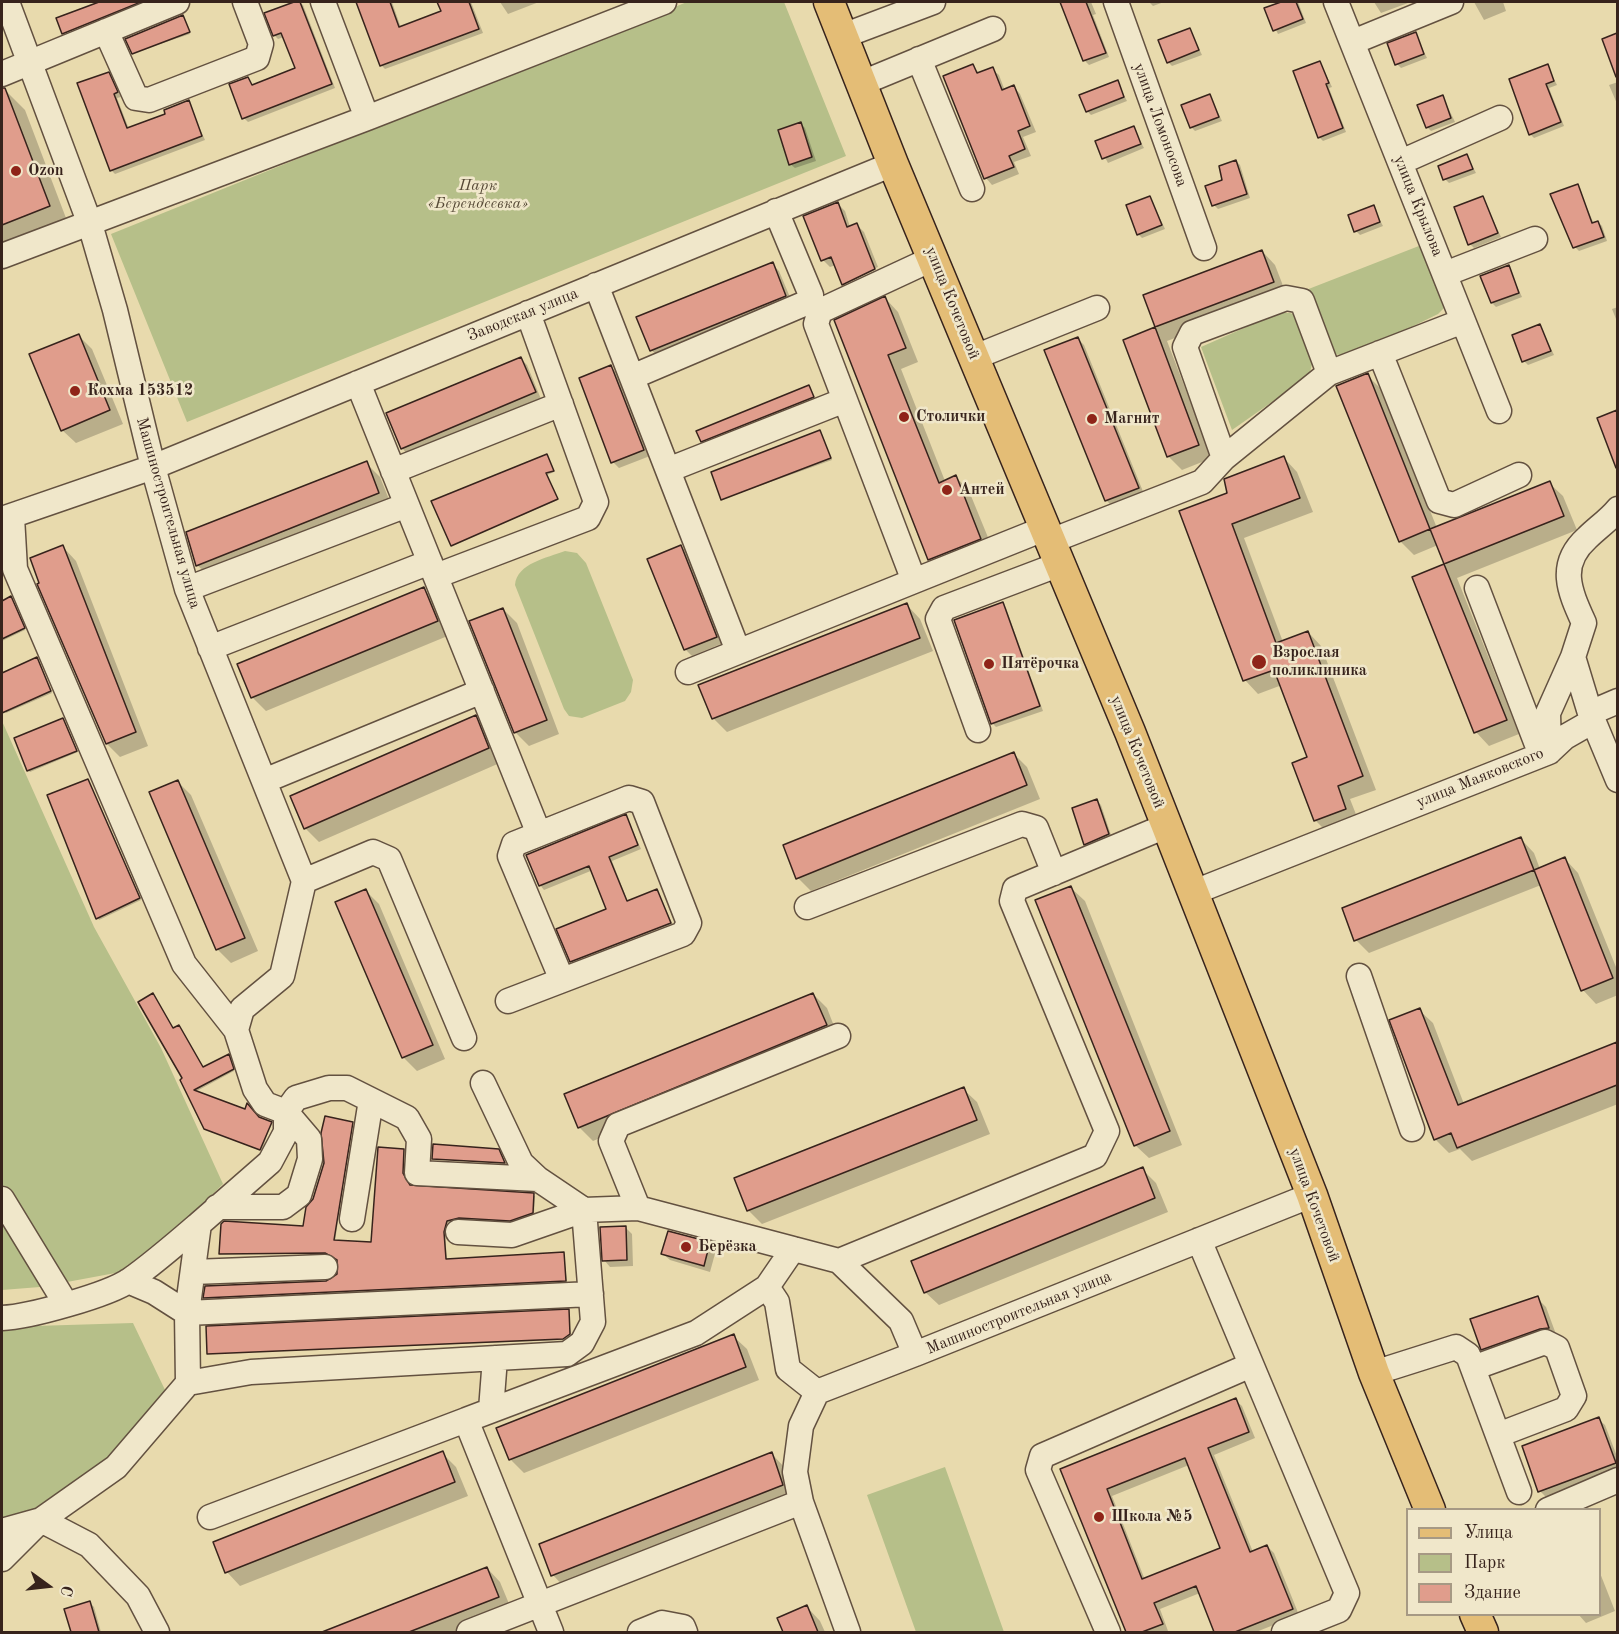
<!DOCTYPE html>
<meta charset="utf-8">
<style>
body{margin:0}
#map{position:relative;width:1619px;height:1634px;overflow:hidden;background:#e8daad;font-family:"Old Standard TT",serif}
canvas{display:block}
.frame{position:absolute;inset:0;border:3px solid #37231c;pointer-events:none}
.legend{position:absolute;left:1406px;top:1508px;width:195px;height:108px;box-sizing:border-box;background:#f0e7ca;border:2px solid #a69984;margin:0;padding:8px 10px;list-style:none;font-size:18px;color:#37231c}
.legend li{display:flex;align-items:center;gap:12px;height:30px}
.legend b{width:30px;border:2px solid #a69984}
.north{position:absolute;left:18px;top:1556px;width:60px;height:60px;-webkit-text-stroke:4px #f0e7ca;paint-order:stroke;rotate:105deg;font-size:16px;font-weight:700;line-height:24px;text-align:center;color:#37231c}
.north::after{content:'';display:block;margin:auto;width:21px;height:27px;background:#37231c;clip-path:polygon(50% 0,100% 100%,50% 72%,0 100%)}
</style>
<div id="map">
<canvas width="1619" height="1634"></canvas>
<div class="frame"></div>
<ul class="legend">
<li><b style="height:8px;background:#e4bd76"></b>Улица</li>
<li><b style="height:16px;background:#b6bf89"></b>Парк</li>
<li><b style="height:16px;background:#e09d8c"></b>Здание</li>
</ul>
<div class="north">С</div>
</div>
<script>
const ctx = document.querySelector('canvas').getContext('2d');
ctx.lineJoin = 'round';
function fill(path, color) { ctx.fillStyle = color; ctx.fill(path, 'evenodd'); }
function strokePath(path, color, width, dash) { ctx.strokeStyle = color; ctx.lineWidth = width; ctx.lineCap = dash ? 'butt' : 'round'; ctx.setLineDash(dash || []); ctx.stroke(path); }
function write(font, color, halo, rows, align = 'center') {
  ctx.font = font + ' "Old Standard TT",serif'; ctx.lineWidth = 5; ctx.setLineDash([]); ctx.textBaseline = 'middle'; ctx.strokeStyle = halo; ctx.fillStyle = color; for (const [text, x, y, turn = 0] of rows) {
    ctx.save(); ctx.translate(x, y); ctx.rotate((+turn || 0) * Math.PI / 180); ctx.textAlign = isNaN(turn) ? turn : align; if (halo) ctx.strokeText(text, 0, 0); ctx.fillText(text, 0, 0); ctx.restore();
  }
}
fill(new Path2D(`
 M687,2h97l62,154 -659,266 -76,-188z
 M1424,244l22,55 -2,9 -6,6 -86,42 -21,-2 -25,-64z
 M1278,313h12l11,4 14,36 -6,23 -77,54 -31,-83z
 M565,551l12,2 9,10 47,117 -2,12 -6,9 -43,17 -13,-2 -5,-7 -49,-124c2,-22 32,-27 50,-34z
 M2,721l92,206 67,121 62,136 -86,85 -97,18 -38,3z
 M133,1323l33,69 -29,41 -87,73 -48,13v-192z
 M945,1467l59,165h-88l-49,-137z`), '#b6bf89');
fill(new Path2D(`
 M103,2h43l-83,31 -5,-14z
 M299,2l4,3 32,83 -87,34 -4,-4 4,-40 5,8 44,-17 -13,-32 -6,2 -4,-4 -8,-21z
 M358,2h34l9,26 42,-16 -4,-10h32l12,31 -98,36 -4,-4z
 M500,2h39l-31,12z
 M1061,2h30l5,12 -3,1 16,42 -20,8 -4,-4z
 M1149,2h-1h16l-11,4z
 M1285,2h13l8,21 -28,11 -12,-25z
 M1374,2h33l1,1 -27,10z
 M1474,2h29l3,9 -22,9z
 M184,18l6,16 -57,19z
 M1190,30l12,25 -30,11 -4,-4z
 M1415,34l12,24 -26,10 -4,-4z
 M1618,35v41l-14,-36z
 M1320,62l12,25 -3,1 17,44 -23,9 -4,-4z
 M972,65l8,9 12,-5 7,6 6,16 9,-4 6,7 16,38 -13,5 8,19 -17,6 5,12 -27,11 -6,-7z
 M1547,66l10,19 -8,3 15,38 -30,12 -4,-4z
 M108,74l13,23 -4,1 12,31 38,-14 21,-13 17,38 -90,34 -4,-4z
 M1117,82l10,19 -36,14 -4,-4z
 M1618,82v24l-9,-21z
 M5,90l20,20 44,116 -67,26v-160z
 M1210,96l12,25 -27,10 -4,-4z
 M1443,97l12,25 -24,9 -4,-4z
 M801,124l4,4 11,33 -21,7 -5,-4z
 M1133,128l11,20 -36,15 -11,-21z
 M1467,156l9,17 -27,10 -4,-4z
 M1236,161l4,4 10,33 -32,11 -4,-4z
 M1577,185l17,39 4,-2 4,4 5,15 -28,10 -4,-4z
 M1150,197l15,32 -23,9 -4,-4z
 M1483,198l18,39 -27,11 -4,-4z
 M838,204l7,7 5,16 7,-2 7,7 14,35 -33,15v3l34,-15 3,7 -31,14 -8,-7 -7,-19 -6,2 -7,-7z
 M1373,207l10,19 -23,9 -4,-4z
 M1262,251l13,14 12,31 -120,45 45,117 -30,12 -14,-14 -43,-116 32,-12 -12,-32z
 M772,264l7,7 13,31 -134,54 -7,-6z
 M1508,267l14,30 -26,10 -4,-4z
 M885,298l13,14 20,50 -17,7 44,112 11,-4 13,14 25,61 -51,21 -13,-14 -94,-238z
 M1618,307v17l-6,-15z
 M1540,325l14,30 -26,10 -4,-4z
 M79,336l13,13 31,75 -47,19 -14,-13z
 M1077,338l7,7 60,149 -31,13 -7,-7z
 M520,358l7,7 14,34 -133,56 -6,-7z
 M611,367l7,7 32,82 -31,12 -6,-6z
 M1367,375l14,14 56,139 112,-45 14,13 14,34 -120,48 62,156 -30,12 -13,-14 -62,-154 32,-13 -8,-20 -24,10 -14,-14z
 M810,388l4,11 -112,42z
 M1618,412v49l-19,-42z
 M820,432l12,28 -109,39z
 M548,458l6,14 -7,3 11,25 -106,45z
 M1284,458l13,14 16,40 -69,26 39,104 25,-10 13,14 55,144 -26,9 9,23 -30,12 -14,-14 -6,-62 -27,-73 -24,9 -13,-14 -16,-186z
 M366,463l14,14 12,30 -181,71 -14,-13z
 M681,546l7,7 35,90 -31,13 -7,-7z
 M63,547l13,14 72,185 -28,11 -13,-13z
 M424,589l13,14 13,32 -184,76 -14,-14z
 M11,598l14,32 -23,11v-39z
 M1002,603l4,5 37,103 -47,16 -4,-4z
 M907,605l13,14 13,32 -206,81 -14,-14z
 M503,609l14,14 42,111 -30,12 -14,-14z
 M36,659l16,34 -46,20 -4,-8v-30z
 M476,717l13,14 13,31 -183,80 -14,-14z
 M64,721l14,31 -48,20 -2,-2z
 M1013,753l14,14 13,32 -229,92 -13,-13z
 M89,782l52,118 -42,20 -50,-124z
 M178,782l13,13 67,156 -27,12 -14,-14z
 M1097,801l4,4 11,33 -22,10 -4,-4z
 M626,816l15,33 -29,12 16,41 29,-11 17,36 -99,38 -4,-4 37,-52 -15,-39 -49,20 -4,-5z
 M1521,839l13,14 6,16 25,-10 13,14 40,99v23l-22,9 -13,-14 -42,-105 -172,68 -13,-13z
 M1071,888l14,13 97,244 -33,13 -14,-13z
 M366,891l13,13 66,155 -28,12 -14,-14z
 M813,994l14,14 12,31 -246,102 -14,-14z
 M1419,1010l14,13 31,81 154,-60v60l-146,57 -12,-12 -11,4 -14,-14z
 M174,1029l29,40 27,-12 4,14 -39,21 76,31 -9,28 -57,-23 -21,-49z
 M963,1089l14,13 13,32 -228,90 -14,-14z
 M352,1123l-17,119 37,2 31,-94 2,31 10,8 120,7 -1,18 -22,8h-64l-3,11 2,27 117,-7 3,29 -361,17 -1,-2 121,-14 13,-8v-15l-11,-6h-108l84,-27 10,-27z
 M500,1152l5,12 -71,-5z
 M1142,1169l14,14 12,29 -229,93 -14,-13z
 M625,1227l7,7 1,32 -23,1 -6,-7z
 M710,1243l6,7 -6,22 -40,-12 -7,-6z
 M1537,1298l9,9 11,30 -65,21 -9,-9z
 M568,1311l3,25 -6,4 -357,13z
 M733,1336l14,13 12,31 -235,93 -14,-14z
 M1235,1400l7,6 13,32 -41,17 39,97 14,-6 7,7 25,62 -43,17h-40l-16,-39 -40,16 8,22 -41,1 -65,-162zM1189,1465l33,84 -77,31 -33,-84z
 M1598,1419l7,6 13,34v12l-72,26 -6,-6z
 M442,1453l14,14 12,29 -228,90 -13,-14z
 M772,1454l13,14 9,24 -228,97 -13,-14z
 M487,1568l13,14 12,29 -55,21h-133z
 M1600,1573l15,38 -29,12 -8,-9h22z
 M90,1603l4,4 7,25h-28l-7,-22z
 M807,1607l13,14 5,11h-41l-5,-14z`), '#0003');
const building = new Path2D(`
 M99,2h42l-79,32 -6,-16z
 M294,2h6l32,82 -90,35 -13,-35 19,-7 4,8 43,-17 -14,-35 -8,3 -9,-23z
 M356,2h34l9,25 42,-16 -4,-9h32l10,27 -99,37z
 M1060,2h26l20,51 -23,8z
 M1281,2h15l7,17 -30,12 -9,-23z
 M183,15l7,17 -58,22 -7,-15z
 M1190,28l9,22 -32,13 -9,-23z
 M1416,32l8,22 -29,11 -8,-22z
 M1617,33v44h-1l-14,-38z
 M1320,61l9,22 -3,1 17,44 -25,10 -25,-67z
 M973,64l4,9 16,-6 9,23 12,-5 16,41 -12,5 7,18 -16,7 5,11 -30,12 -41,-103z
 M1548,64l6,17 -8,3 15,38 -32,13 -20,-56z
 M109,72l9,20 -4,2 13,34 38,-14 -1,-4 25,-10 13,36 -92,35 -33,-88z
 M1118,80l6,17 -38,15 -7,-17z
 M2,88h3l45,118 -48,19z
 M1210,94l9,23 -29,11 -9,-23z
 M1443,95l8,23 -25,10 -9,-23z
 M801,122l11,35 -23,8 -11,-35z
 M1134,126l7,18 -39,15 -7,-18z
 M1467,154l6,15 -30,11 -5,-14z
 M1236,160l11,34 -35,12 -7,-20 17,-6 -3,-14z
 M1578,184l14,39 6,-2 6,16 -31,11 -23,-54z
 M1150,196l12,29 -25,10 -11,-30z
 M1483,196l15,37 -30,12 -14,-38z
 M838,202l9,25 10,-4 18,46 -33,16 -11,-28 -10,4 -18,-45z
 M1374,205l6,17 -26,10 -6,-17z
 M1262,250l12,32 -119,45 -12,-32z
 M773,262l13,34 -136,55 -14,-34z
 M1509,265l10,28 -28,10 -11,-27z
 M885,296l21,52 -18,7 51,128 17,-8 25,64 -53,21 -94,-240z
 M1540,324l11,27 -29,11 -10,-27z
 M1155,327l44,118 -32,12 -44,-117z
 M79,334l31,76 -49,21 -32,-77z
 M1078,337l61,151 -34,13 -61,-151z
 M521,357l15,35 -135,57 -15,-36z
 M611,365l33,85 -33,13 -32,-85z
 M1368,373l62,156 -31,13 -63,-156z
 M809,385l5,12 -113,45 -5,-11z
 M1617,410v58h-1l-19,-50z
 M820,430l11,28 -110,42 -10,-28z
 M547,454l7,17 -8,2 12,26 -107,47 -20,-45z
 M1284,456l16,42 -68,26 44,119 32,-12 55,145 -25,10 8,23 -32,12 -22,-58 15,-6 -33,-87 -31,11 -64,-170 48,-18 -3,-14z
 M367,461l12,32 -183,73 -10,-34z
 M1550,481l14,35 -120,48 -14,-35z
 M63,545l73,187 -30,12 -69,-160 2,-1 -9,-25z
 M681,545l36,92 -33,13 -37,-91z
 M1444,564l63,156 -33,13 -62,-156z
 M424,587l14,34 -187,77 -14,-34z
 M11,596l14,32 -23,11v-38z
 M1003,602l37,104 -49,18 -37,-104z
 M907,603l13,35 -208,81 -14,-34z
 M503,608l44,112 -33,13 -45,-112z
 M37,657l14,34 -49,22v-40z
 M476,715l13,33 -185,81 -14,-33z
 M63,718l14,33 -50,20 -13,-33z
 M1014,752l13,33 -231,94 -13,-34z
 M88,779l52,119 -44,21 -49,-124z
 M178,780l67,158 -29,12 -67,-158z
 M1097,799l12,35 -25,11 -12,-37z
 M626,814l12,31 -29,12 18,44 30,-12 14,34 -101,39 -14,-33 50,-20 -17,-43 -50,20 -13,-31z
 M1521,837l13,33 -180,71 -12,-33z
 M1565,857l48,121 -32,13 -47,-121z
 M1071,886l99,245 -36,15 -99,-246z
 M366,889l67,156 -31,13 -67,-156z
 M153,993l20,35 6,-3 24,42 26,-13 5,15 -40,21 51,19 2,-6 12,14 13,5 -12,28 -56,-21 -24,-49 2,-2 -44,-76z
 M813,993l14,32 -249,103 -14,-34z
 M1420,1008l38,97 159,-63v43l-160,63 -6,-15 -17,7 -45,-120z
 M964,1087l13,33 -230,91 -13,-33z
 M325,1116l28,6 -19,118 37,2 7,-95 26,2 -1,24 7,12 124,8 -1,20 -23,8 -51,-3 -12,3 -3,11 2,27 118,-7 2,29 -363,17 2,-12 121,-5 11,-7v-14l-12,-7 -106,1 2,-30 3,-3 79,5 3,-19 7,-8 11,-36 -3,-30z
 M433,1144l66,5 6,14 -73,-4z
 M1143,1167l12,31 -231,95 -13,-32z
 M626,1226l1,34 -25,1 -2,-34z
 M668,1231l42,11 -6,24 -43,-12z
 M1538,1296l11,32 -9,1 -59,21 -11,-31z
 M569,1309l1,25 -7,5 -356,15 -1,-28z
 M734,1334l12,33 -237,93 -13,-32z
 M1236,1398l13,34 -41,16 42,104 17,-7 26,64 -58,23h-21l-18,-46 -42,17 9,21 -21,8h-16l-66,-163zM1185,1458l35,90 -78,31 -35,-90z
 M1599,1417l17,46 -78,29 -16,-46z
 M443,1451l12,31 -230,91 -12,-31z
 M772,1452l11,33 -232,91 -12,-32z
 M487,1567l12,30 -90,35h-87z
 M90,1601l9,31h-28l-7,-23z
 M807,1605l11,27h-35l-6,-14z`);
fill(building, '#e09d8c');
strokePath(building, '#37231c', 1.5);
const minor = new Path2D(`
 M7,2l83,222 25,86 38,157 34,122 117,292
 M323,2l44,116
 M1116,2l88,246
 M1336,2l163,409
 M106,31l30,67 13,2 108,-42 4,-14 -16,-42
 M843,36l90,-34
 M1353,42l98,-40
 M919,59l53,130
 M2,74l175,-72
 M862,83l131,-54
 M1401,162l99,-44
 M2,256l365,-138 297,-116
 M934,258l-114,53 -4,13 98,257 132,-53
 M1445,274l90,-35
 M596,285l142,366
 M1380,353l59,148 15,4 65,-30
 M975,357l122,-49
 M632,377l174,-74 5,-8 -35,-84
 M358,383l181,451 90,-36 13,4 47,121 -6,11 -175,67
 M1224,458l-39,-111 7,-14 94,-35 16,3 27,72
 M668,470l177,-70
 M393,471l168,-67
 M12,517l3,52 169,395 52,66
 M2,519l151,-52 740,-303
 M1051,541l151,-59 22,-24 105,-85 134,-52
 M436,576l152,-58 8,-16 -68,-189
 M1477,588l64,167
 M187,589l220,-84
 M210,648l220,-86
 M1573,657l17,56 28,67
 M688,672l226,-91
 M1590,713l28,-12
 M978,730l-40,-111 6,-11 116,-44
 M1549,752l16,-15 28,-16
 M264,781l218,-90
 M539,834l-25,10 -4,12 52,124
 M304,881l69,-29 16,7 75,179
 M1192,893l357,-141 -1,-39 25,-56 11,-34c-14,-31 -27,-58 3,-85 10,-10 22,-18 31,-29
 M807,907l215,-83 14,4 18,45
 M1359,976l53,153
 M483,1083l38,80 17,16 46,31
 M2,1199l64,105
 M217,1207h66l16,-12 11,-36 -1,-20 -23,-27 10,-14 33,-10h18l60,30 12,21 -2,34 121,6
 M638,1208l-27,-67 7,-16 220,-89
 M352,1219l19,-119
 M458,1232l54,3 72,-25 54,-2 201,53 62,60 14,33 397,-159
 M1199,1240l148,353 -8,17 -55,22
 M839,1261l256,-105 12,-25 -95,-230 3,-12 151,-63
 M193,1272l132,-5
 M128,1281l26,11 33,21 404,-19
 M767,1287l10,15 11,67 29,23
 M2,1318c27,-1 106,-23 128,-38 24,-17 47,-37 69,-56
 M1473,1368l72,-26 12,6 17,48 -8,13 -68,26
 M1374,1373l82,-26 12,8 51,137
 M188,1383l-1,-70 12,-89 71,-62 16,-30v-20l-21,-8 -10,-15 -19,-59 6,-21 40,-33 22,-95
 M491,1410l4,-52
 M1548,1510l70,-30
 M210,1517l256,-97
 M2,1531l39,-11 75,-53 72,-84 63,-11 316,-18 15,-11 11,-21 -9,-112
 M2,1559l39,-39 48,25 49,51 19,36
 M469,1632l332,-130
 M551,1632l-85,-212 230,-87 71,-46 26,-38
 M640,1632l22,-9 21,4 2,5
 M848,1632l-47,-130 -6,-30 6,-46 16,-34 98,-38
 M1108,1632l-70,-162 4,-14 209,-91`);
const major = new Path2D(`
 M829,2l64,162 237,568 182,463 62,178 56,137
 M1475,1614l8,18`);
strokePath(minor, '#635140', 27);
strokePath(major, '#37231c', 33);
strokePath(minor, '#f0e7ca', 24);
strokePath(major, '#e4bd76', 30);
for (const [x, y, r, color] of [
 [16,171,6,"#8f2418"],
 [75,391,6,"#8f2418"],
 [904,417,6,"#8f2418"],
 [1092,419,6,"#8f2418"],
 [947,490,6,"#8f2418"],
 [1259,662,8,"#8f2418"],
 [989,664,6,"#8f2418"],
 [686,1247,6,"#8f2418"],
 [1099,1517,6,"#8f2418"]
]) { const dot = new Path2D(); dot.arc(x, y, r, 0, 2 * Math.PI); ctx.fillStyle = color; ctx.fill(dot); strokePath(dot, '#f0e7ca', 2); }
write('16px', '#37231c', '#f0e7ca', [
 ["улица Ломоносова",1160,125,70],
 ["улица Крылова",1418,206,68],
 ["улица Кочетовой",952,303,68],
 ["Заводская улица",523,315,-22],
 ["Машиностроительная улица",168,513,74],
 ["улица Кочетовой",1137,752,68],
 ["улица Маяковского",1480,778,-22],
 ["улица Кочетовой",1314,1205,70],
 ["Машиностроительная улица",1019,1313,-22]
]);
write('bold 16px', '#37231c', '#f0e7ca', [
 ["Ozon",28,171],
 ["Кохма 153512",87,391],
 ["Столички",916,417],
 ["Магнит",1104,419],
 ["Антей",959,490],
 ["Взрослая",1272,653],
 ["поликлиника",1272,671],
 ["Пятёрочка",1001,664],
 ["Берёзка",698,1247],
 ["Школа №5",1111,1517]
], 'left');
write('italic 16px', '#574a37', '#f0e7ca', [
 ["Парк",478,186],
 ["«Берендеевка»",478,204]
]);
</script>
